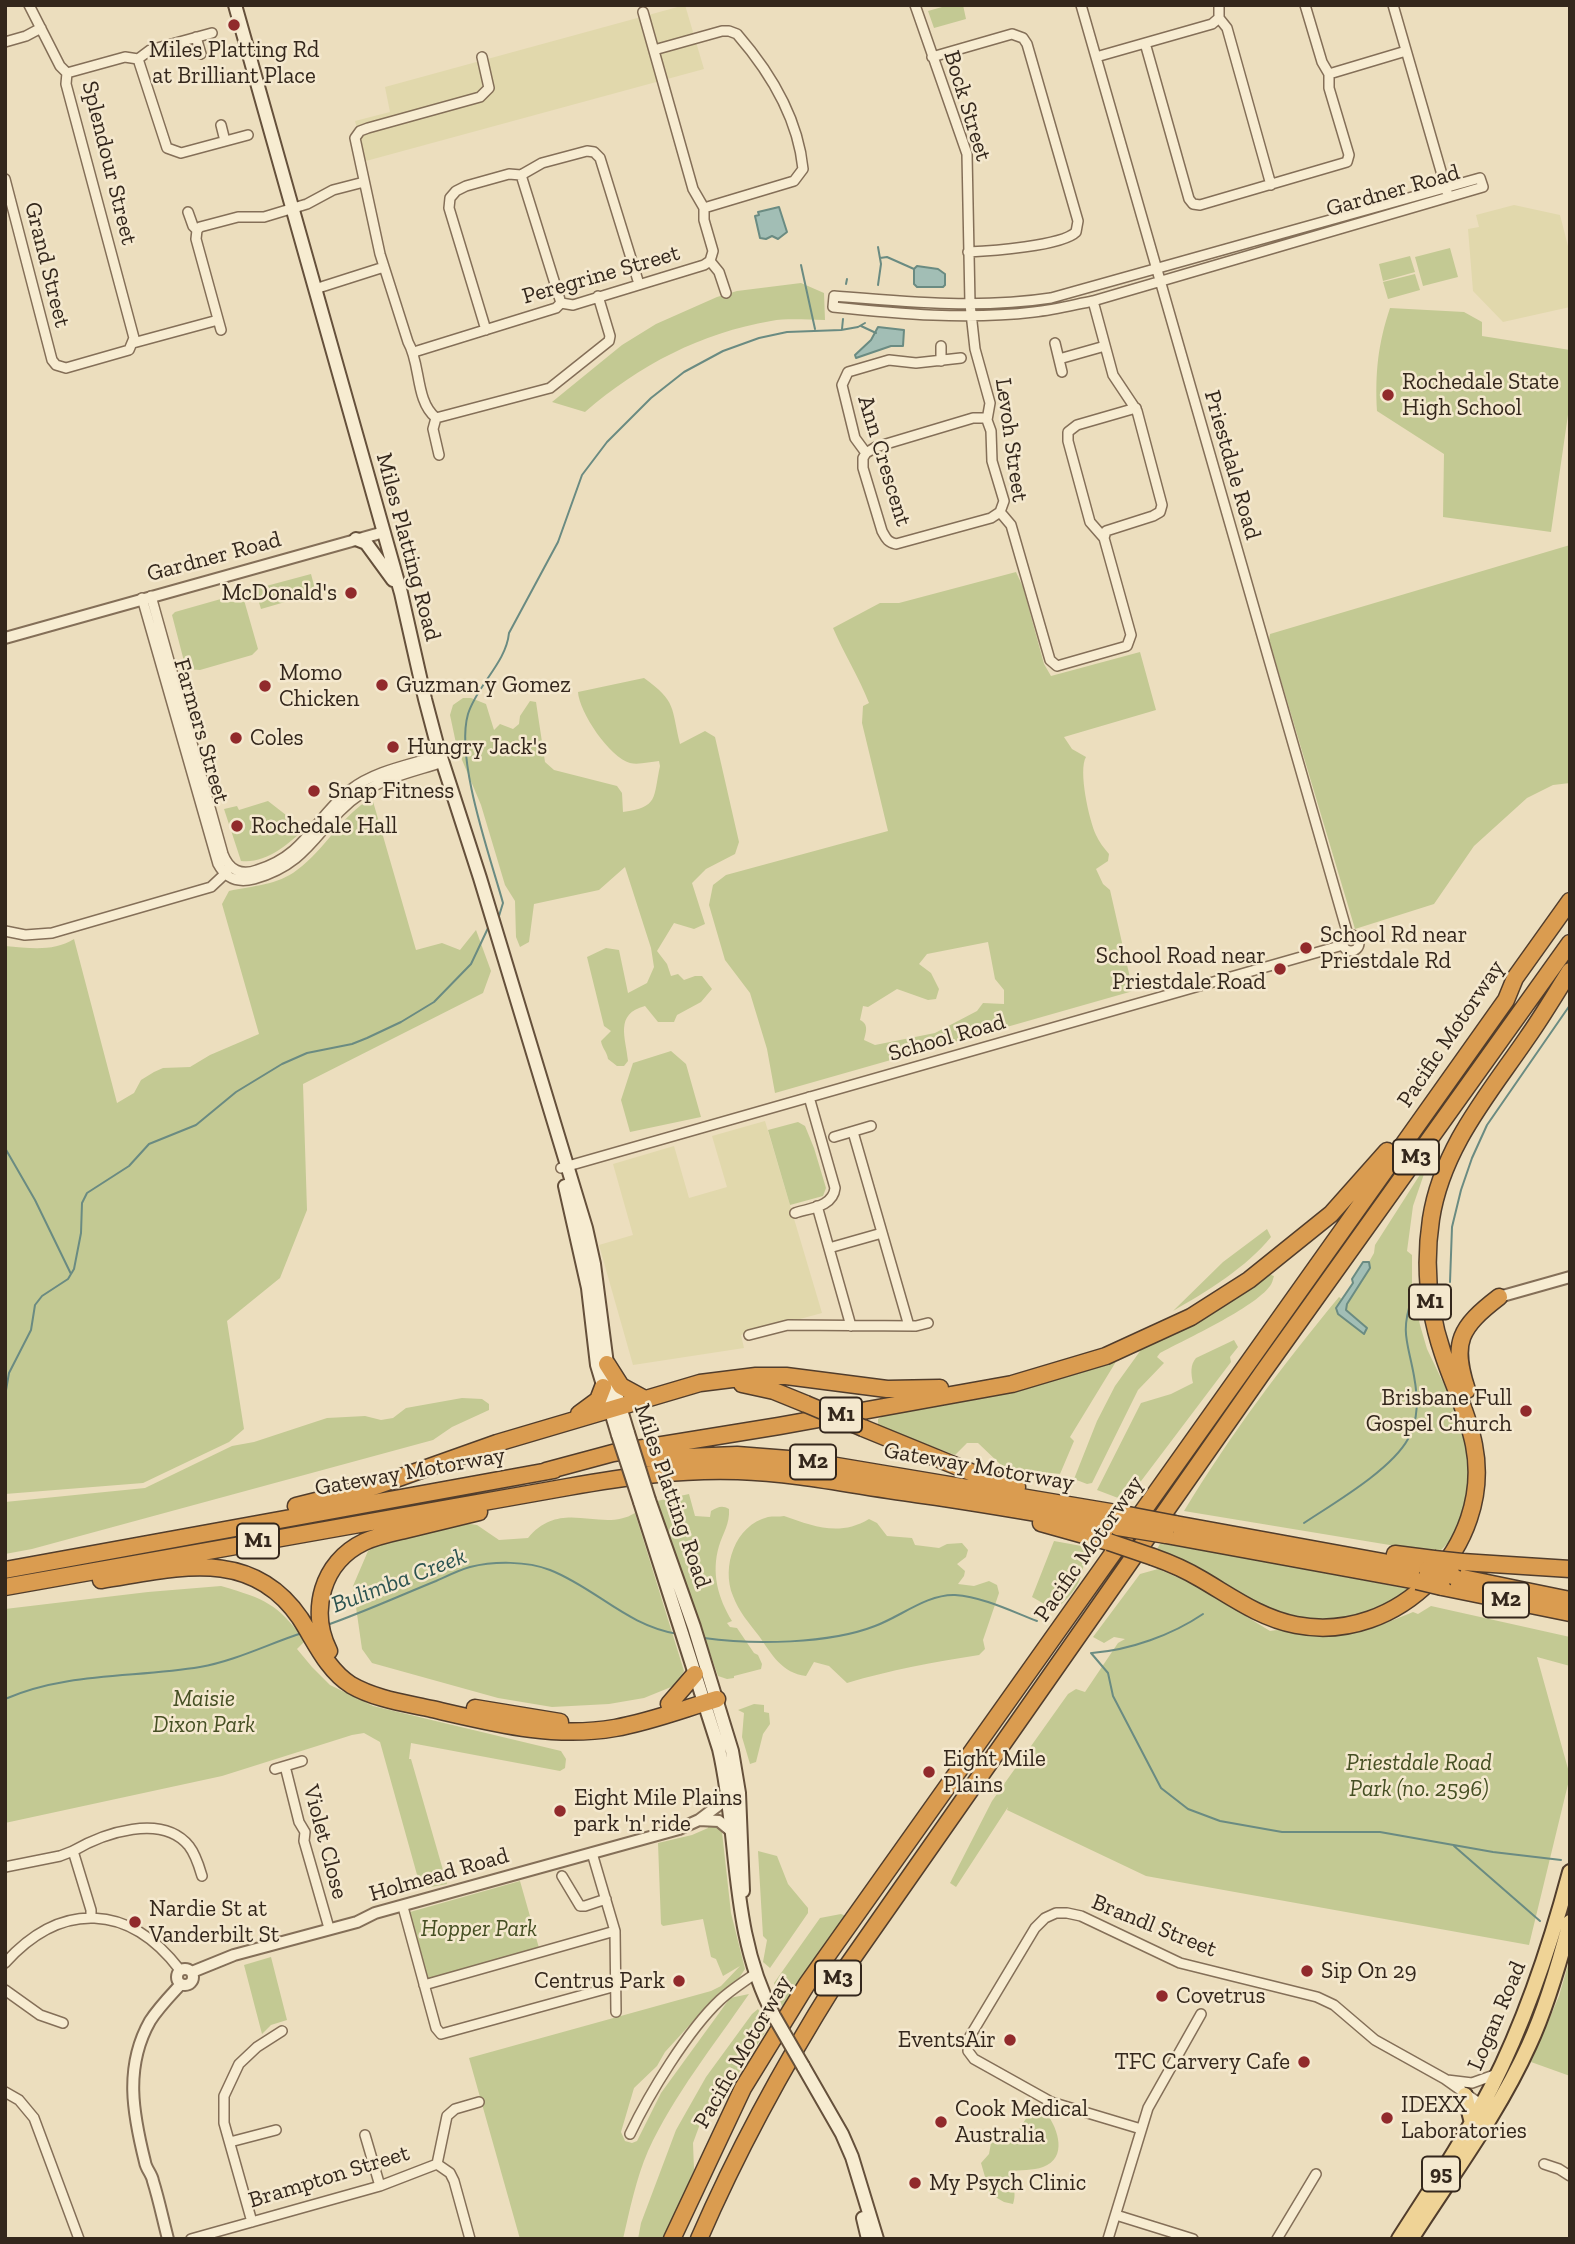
<!DOCTYPE html>
<style>
body{margin:0}
#map{position:relative;width:1575px;height:2244px;overflow:hidden;background:#ecdebe;font-family:"Zilla Slab",serif}
canvas{display:block}
.frame{position:absolute;inset:0;border:7px solid #34271c;pointer-events:none}
</style>
<div id="map">
<canvas width="1575" height="2244"></canvas>
<div class="frame"></div>
</div>
<script>
const ctx = document.querySelector('canvas').getContext('2d');
ctx.lineJoin = 'round';
function fill(path, color) { ctx.fillStyle = color; ctx.fill(path, 'evenodd'); }
function strokePath(path, color, width, dash) { ctx.strokeStyle = color; ctx.lineWidth = width; ctx.lineCap = dash ? 'butt' : 'round'; ctx.setLineDash(dash || []); ctx.stroke(path); }
function write(font, color, halo, rows, align = 'center') {
  ctx.font = font + ' "Zilla Slab",serif'; ctx.lineWidth = 5; ctx.setLineDash([]); ctx.textBaseline = 'middle'; ctx.strokeStyle = halo; ctx.fillStyle = color; for (const [text, x, y, turn = 0] of rows) {
    ctx.save(); ctx.translate(x, y); ctx.rotate((+turn || 0) * Math.PI / 180); ctx.textAlign = isNaN(turn) ? turn : align; if (halo) ctx.strokeText(text, 0, 0); ctx.fillText(text, 0, 0); ctx.restore();
  }
}
fill(new Path2D(`
 M685,5l19,64 -338,92 -11,-40 35,-9 -5,-25z
 M1514,205l46,10 10,39v53l-67,15 -30,-31 -5,-62 11,-2 -3,-12z
 M765,1121l57,192 -81,22 3,13 -111,17 -34,-120 34,-10 -20,-71 61,-18 15,52 38,-11 -15,-51z`), '#e1d8ac');
fill(new Path2D(`
 M949,5h14l3,14 -32,9 -6,-17z
 M1450,248l8,29 -35,9 -8,-29z
 M1410,256l5,16 -32,9 -4,-17z
 M1415,274l5,16 -32,9 -5,-17z
 M801,283l23,10 1,27c-18,0 -37,-2 -54,1 -70,12 -132,44 -186,91l-33,-10 70,-57 34,-21 61,-27 20,-6z
 M1390,308l74,4 18,10v14l88,14v51l-19,131 -108,-15 1,-63 -67,-43c-2,-38 1,-67 13,-103z
 M1570,545v238l-17,2 -26,13 -53,48 -40,58 -79,25 -86,-289 1,-6z
 M1016,572l7,15 21,77 7,12 89,-24 16,58 -92,27 8,12 14,8c-8,13 3,63 10,78 3,7 8,13 13,19l-1,7 -12,8 7,15 7,6 23,101 -358,102 -8,-44 -17,-56 -25,-33 -16,-55 4,-20 13,-10 162,-44 -26,-108 1,-17 6,-3c-10,-26 -25,-49 -36,-75l47,-25h19zM988,942l7,37 9,11v14l-21,-1 -6,8 -42,22 -60,12 -11,-5c2,-8 5,-16 -4,-20l3,-14 5,1 29,-18 31,11 8,-1 3,-10 -8,-16 -12,-9 8,-10z
 M311,574l5,19 -55,16 -6,-20z
 M242,593l16,56 -6,6 -52,15 -14,-1 -14,-54 3,-3z
 M644,678c33,24 27,29 36,66l25,-13 10,6 24,105 -4,12 -29,15 -14,14 13,41 -11,5 -20,-6 -17,28 10,13 4,12 7,-2 6,6 11,-4h7l10,13 -11,13 -24,13 -3,7h-16l-13,-16c-31,8 -19,32 -17,55l-4,5h-7l-9,-7c-1,-7 -6,-11 -7,-18l10,-10 -7,-5 -17,-69 19,-9 13,2 9,43 19,-10 7,-16 -3,-19 -26,-81 -26,23 -65,14 -5,38 -9,5 -4,-10 -1,-36 -10,-16 -24,-80 -24,-57 -7,-33 3,-10 10,-7h8l15,6 8,26 6,-6 13,5 6,-5 1,-8 10,-15 6,1 9,60 9,8 63,16 5,7 1,19c36,-5 30,-14 37,-46l-1,-5c-9,1 -21,4 -29,2 -20,-5 -51,-51 -52,-71z
 M372,798l44,152 26,-7 18,7 16,-20 15,41 -8,22 -180,91 4,126 -27,68 -53,43 17,108 -15,13 -86,41 -138,11v-548c25,2 48,6 69,-7l43,164 17,-10 7,-13 13,-8 9,-4 27,-1 20,-12 49,-21 -37,-130 7,-13c23,-5 49,-6 68,-21 29,-21 44,-55 75,-72z
 M268,801l36,28c-16,16 -39,35 -63,32l-17,-52 13,-3 2,4z
 M671,1051l15,13 15,53 -71,15 -9,-32 12,-37z
 M798,1122l7,4 9,22 12,40 -3,8 -33,9 -22,-75z
 M1421,1173l3,1 -11,32 -6,45 5,4v34l8,36 7,24 37,77 6,21 -1,42 -9,42 -22,22 -254,-42c47,-77 97,-144 155,-214l3,2 -6,9 26,15 -16,-13 1,-6 23,-36 -1,-6 5,-9 1,-8z
 M1267,1229l4,8c-24,30 -65,55 -98,74l50,-49z
 M1268,1274l6,2c-1,3 -2,8 -4,10 -16,22 -84,53 -110,67l-3,4 7,6 -26,27 -46,93 -5,1 -13,-5 23,-58 18,-35 28,-39z
 M1234,1340l4,7 -8,10 1,5 -105,139 -29,-11 44,-87 30,-9 22,-11c-2,-9 -3,-18 3,-25z
 M1117,1360l-47,77 4,4 -14,33 -52,-6 -8,-4 -22,-21h-11l-12,12 -77,-29v-7l6,-4c75,-10 162,-29 233,-55z
 M462,1398l20,1 7,5v6l-37,17 -19,13 -401,109 -27,5v-52l140,-14 87,-42 22,-4 73,-24 38,-2 16,4 12,-2 13,-10z
 M689,1494l6,22 15,1 1,-6c7,-4 11,-6 18,-2 1,15 -6,24 -10,37 -8,27 -1,52 13,75l-5,2 3,4 7,1 17,25 4,2 4,9 -1,5 -27,7v2l-7,1 -9,-3 -61,-175z
 M635,1513l49,158 -8,14 -32,13 -35,6 -57,3 -54,-9 -126,-35 -10,-14 -9,-63 15,-35 12,-6 84,-22 13,2 22,15 29,-2c34,-41 73,-4 107,-25z
 M784,1516c29,10 55,21 85,3l8,4 10,13 25,2 3,7 24,3 8,-4 15,-1 6,7 -2,7 -9,7 8,7 -1,5 -6,8 16,2 15,-5 8,4 2,8 -16,47 2,9 -6,6c-45,7 -89,15 -132,28l-18,-17 -15,-4 -8,14c-24,-3 -34,-21 -47,-40 -10,-13 -20,-24 -26,-40 -12,-29 2,-71 35,-79 5,-1 11,0 16,-1z
 M1054,1541l33,6c-6,33 -5,39 -32,63l-23,-13z
 M1161,1542l248,47 -14,12 -23,11 -41,8 -25,-1 -15,-3 -33,-12 -61,-38 -40,-17z
 M1158,1569l35,15 77,47c15,-3 28,2 43,3 43,4 62,-7 100,-22l5,2 13,-8 139,31v29l-33,-9 33,119 -41,169 -383,-69 -139,-66 1,-3 -52,80 -6,-4 42,-82 76,-107 8,-5 9,3 33,-49 7,-4 -11,-2 -10,6 -11,-6 47,-63z
 M221,1586c44,13 56,17 84,55l-8,8 15,18 18,18 43,21 188,45 5,8 -1,9 -5,3 -149,-28 -2,16h2l36,125 -26,5 -41,-147 -16,-9 -12,2 -130,41 -217,47v-214l143,-17z
 M754,1704l10,1v7l5,1 1,11 -7,10 -7,28 -6,2 -8,-27 2,-24 -6,-3z
 M708,1825l12,1 2,6 9,81 14,56 -6,9 -23,18 -51,56 -8,14 -23,22 -13,44 4,9 7,2 5,-2 24,-48 69,-95 19,-4c-35,51 -75,101 -101,157 -12,28 -18,58 -25,88h-103l-51,-181 242,-67 10,-5 19,-20 -17,10 -7,-17 -5,-2 -8,-38 -40,7 -2,-2 -3,-81 34,-8 16,-7z
 M758,1851l19,5 11,28 20,24v5l-38,55 -7,-6 4,-22 -4,-4z
 M520,1881l19,67 -111,31 -19,-62 1,-5z
 M841,1914l5,2 -63,93 -9,-26 46,-65z
 M271,1957l16,63 -16,5 -9,9 -18,-69z
 M1570,1958v118l-39,-14 28,-66z
 M758,2009l9,15 -1,7 -40,62 -14,12 -12,19 -7,19 1,27 -29,69h-27l3,-16 35,-93 30,-53 46,-63z
 M1034,2113l13,1c11,15 21,44 -4,53 -10,4 -23,2 -34,5 1,11 9,18 4,32l-9,-2 -14,-8 -9,-31 8,-9 2,-11 27,-12 9,-14z`), '#c3c993');
const water = new Path2D(`
 M779,207l8,25 -9,7 -6,-3 -6,3 -6,-1 -5,-22 4,-1 -1,-3z
 M917,266l21,3 7,5v11l-2,2h-26l-3,-3v-15z
 M878,327l26,3 -1,16h-12l-35,12 -1,-3 16,-15z
 M1363,1262h6l1,6 -23,36 -1,6 21,18 -3,6 -26,-20 -2,-6 17,-25 -1,-4z`);
fill(water, '#a2beb5');
strokePath(water, '#6a8b82', 2);
strokePath(new Path2D(`
 M878,247l3,17 -3,21
 M880,258l7,-1 27,12
 M801,265l14,64
 M846,284l1,-5
 M861,326l15,7
 M842,329l1,-10
 M499,916l4,-13c-13,-47 -48,-144 -35,-189 9,-29 38,-51 41,-81l49,-91 24,-67 25,-33 44,-44 33,-26 39,-21 36,-13 28,-6 54,-2 17,-3 7,-4
 M5,1148l30,52 36,74
 M1450,1282l2,-55 9,-37 11,-32 15,-33 83,-120
 M5,1396l4,-23 22,-43 4,-25 7,-9 26,-17 6,-10 7,-36 1,-30 5,-10 42,-27 20,-22 47,-19 40,-33 46,-28 25,-11 45,-9 15,-6 34,-16 33,-20 37,-38 18,-38
 M1304,1523c30,-20 87,-53 104,-84 11,-20 10,-41 6,-63 -6,-34 -14,-43 -2,-78
 M327,1625c37,-13 72,-29 109,-44 11,-5 23,-11 34,-14 24,-6 57,-6 80,3 46,18 77,56 128,64
 M704,1638c49,7 125,6 171,-12 25,-9 52,-32 80,-31 28,2 56,16 82,26
 M1091,1653l17,20 5,23 48,92 27,21 32,12 62,11h98l113,20 68,8
 M1092,1653c38,-3 80,-18 111,-39
 M5,1699c62,-27 129,-21 195,-32 35,-6 68,-23 102,-34
 M1454,1846l86,75`), '#6a8b82', 2);
const minor = new Path2D(`
 M915,5l52,149 3,150 5,45 15,54 -3,17 4,11 1,30 12,40 -4,11
 M1081,5l267,930
 M1219,5v13l8,10 44,157
 M1305,5l17,57 7,12
 M1393,5l54,187
 M196,37l5,17
 M5,42l21,-6 15,-8
 M1145,43l44,156 4,5 7,1 147,-43 2,-7 -20,-67v-14l77,-23
 M654,50l68,-19h7l8,3c33,38 61,84 66,135l-9,12 -90,27
 M932,57l80,-23 11,4 4,6 51,177 -2,11c-14,14 -86,19 -108,20
 M1096,57l116,-33 7,-6
 M138,59l29,89 14,5 67,-18
 M67,73l58,-16 13,2 12,-9 62,-17
 M221,125l4,16
 M521,175l40,128
 M1480,178l3,9 -390,114c-20,4 -39,9 -59,11 -67,8 -134,2 -201,-5l1,-11c73,6 145,13 217,2z
 M5,179l47,181 4,5 10,3 63,-18 5,-12 -68,-254 1,-11 -7,-7 -31,-61
 M188,212l5,14 4,4
 M710,261l9,11 7,21
 M315,289l69,-22
 M1093,301l20,74 24,36 25,94 -2,7 -7,4 -47,15 -2,7
 M221,330l-25,-91 1,-9 3,-3 38,-10h26l43,-13 26,-14 31,-8
 M486,330l-37,-122 1,-10 6,-7 10,-5 43,-12 12,1 21,-12 45,-12 7,1 6,6 39,126
 M133,343l85,-23
 M1055,343l7,29
 M941,346v15
 M414,352l142,-44 5,-5 12,2 131,-40 6,-4 3,-10 -9,-31v-12l-11,-19 -50,-177
 M1059,359l46,-13
 M436,418c-21,-17 -15,-54 -28,-76l-28,-88 -25,-116 5,-7 8,-3 112,-31 9,-9 -7,-31
 M436,418l114,-30 59,-47 1,-5 -12,-40
 M436,418l-3,11 6,26
 M866,453l-3,5v10l19,63c4,7 5,11 14,13l95,-26 9,-6
 M866,453l-11,-15 -13,-53 6,-13 41,-12 27,3 45,-5
 M866,453l10,-6 97,-29h14
 M1000,512l11,13 39,135 7,6 70,-20 4,-11 -27,-97 -14,-16 -22,-81v-9l9,-7 59,-17
 M151,596l72,258c6,16 18,22 34,16 50,-15 57,-52 93,-80 26,-20 60,-25 91,-35
 M142,598l76,266c8,15 20,19 36,15 60,-17 64,-57 108,-86 24,-16 54,-22 81,-31
 M5,931l20,4 27,-2 159,-46 16,-15
 M1343 943a8 8 0 1 1 16 0a8 8 0 1 1-16 0Z
 M853,1132l56,194
 M834,1137l37,-11
 M561,1168l782,-223
 M817,1206l34,120
 M795,1213c15,-5 38,-6 40,-25l-26,-91
 M829,1248l53,-15
 M749,1335l39,-10 128,1 12,-3
 M285,1766l14,56 6,10 -1,9 25,87
 M275,1769l27,-8
 M73,1851c31,-18 89,-38 116,-5 7,9 10,20 13,30
 M592,1853l23,78 1,81
 M5,1867l55,-11 13,-5 18,59v8
 M562,1876l18,30h5l21,-7
 M403,1907l33,121 5,6 175,-48
 M5,1963c56,-62 124,-60 175,7
 M424,1985l191,-54
 M5,1990l35,25 23,8
 M1447,2080l25,3 25,-9
 M5,2092l14,8 15,18 45,121
 M1141,2129l-90,-27 -77,-43 -6,-8 1,-13 66,-110 10,-10 11,-5h11l14,3 99,47 137,34 17,8 41,35 70,39 31,22 11,2
 M630,2134c19,-40 58,-104 90,-134 11,-10 23,-18 35,-26
 M365,2135l15,51
 M230,2142l46,-12
 M437,2164l10,-48 8,-7 24,-7
 M1544,2164l15,5 11,7
 M1116,2215l77,24
 M252,2222l-28,-99v-27l15,-32 18,-17 25,-16
 M191,2239l189,-53 57,-22 13,9 4,8 16,58
 M1108,2239l40,-131 53,-94
 M1277,2239l39,-65`);
const tertiary = new Path2D(`
 M5,638l379,-106
 M1499,1297l71,-20
 M699,1820l20,1 12,10
 M177 1977a8 8 0 1 1 16 0a8 8 0 1 1-16 0Z
 M192,1972l42,-17 123,-33 18,-9 304,-84 20,-9 29,-22
 M168,2239c-5,-19 -9,-39 -15,-58 -1,-7 -7,-12 -8,-19 -12,-48 -21,-95 5,-141 9,-14 20,-25 31,-37`);
const secondary = new Path2D(`
 M235,5l166,588 24,106 13,49 42,130 106,350 8,36 13,100 21,69
 M356,539l10,4 27,37
 M565,1186l23,102 9,77 21,70
 M649,1500l45,127 38,124 7,42 4,98
 M640,1502l79,247c21,90 10,182 55,267
 M803,2066l39,68 10,23 25,82
 M863,2218l5,21`);
const primary = new Path2D(`
 M1465,2095l7,28
 M1399,2239c32,-50 65,-99 92,-151 35,-69 59,-141 79,-216
 M1411,2239c40,-63 87,-125 118,-194 18,-39 30,-81 41,-123`);
const motorway = new Path2D(`
 M607,1364l14,22 22,12
 M742,1384l32,7 32,13
 M1467,1390c-16,-48 -7,-63 32,-93
 M579,1414l19,-14 5,-13
 M863,1428l110,45 44,14
 M638,1459l99,-4 64,5 327,55
 M546,1471l67,-18 166,-27 233,-42 94,-28 85,-39 58,-37 82,-66 56,-63
 M296,1506l80,-20 121,-43 203,-60 56,-7h30l101,13 53,-1
 M1041,1523l68,19
 M1175,1524l252,46
 M1166,1535l251,46
 M1395,1554l39,5
 M1153,1557c17,6 33,13 48,22 31,18 59,39 95,46 102,20 198,-79 178,-180 -6,-32 -21,-60 -31,-91 -15,-44 -19,-89 -12,-135 11,-71 57,-124 96,-181 15,-21 29,-45 43,-67
 M1462,1562l108,7
 M5,1570l549,-100
 M1453,1576l117,24
 M101,1580c73,-11 149,-35 199,38 15,23 27,52 51,67 24,14 54,18 81,24 61,14 121,30 183,19 35,-6 68,-19 102,-29
 M5,1587l563,-100c56,-10 112,-18 170,-16 62,2 123,16 185,24 65,9 130,21 195,32
 M1442,1587l128,26
 M329,1651c-20,-40 -7,-89 35,-109 13,-6 28,-9 41,-12 25,-6 49,-12 74,-18
 M669,1704l26,-30
 M475,1708l85,14
 M672,2239l71,-151 64,-104 699,-984 9,-22 55,-77
 M699,2239c39,-90 85,-174 137,-257l427,-610 307,-429`);
strokePath(minor, '#846f58', 12);
strokePath(tertiary, '#846f58', 14);
strokePath(secondary, '#65503b', 16);
strokePath(primary, '#513d2c', 18);
strokePath(motorway, '#513d2c', 19);
strokePath(minor, '#f7ecd1', 9);
strokePath(tertiary, '#f7ecd1', 10);
strokePath(secondary, '#f7ecd1', 12);
strokePath(primary, '#efd396', 14);
strokePath(motorway, '#da9c50', 16);
const secondaryBridge = new Path2D(`
 M628,1433l21,67
 M618,1435l22,67
 M774,2016l29,50`);
const motorwayBridge = new Path2D(`
 M806,1404l57,24
 M1128,1515l47,9
 M1118,1527l48,8
 M1109,1542l44,15
 M1434,1559l28,3
 M1427,1570l26,6
 M1417,1581l25,6`);
strokePath(secondaryBridge, '#65503b', 16, []);
strokePath(motorwayBridge, '#513d2c', 19, []);
strokePath(secondaryBridge, '#f7ecd1', 12);
strokePath(motorwayBridge, '#da9c50', 16);
for (const [x, y, r, color] of [
 [234,25,7,"#912a2c"],
 [1388,395,7,"#912a2c"],
 [351,593,7,"#912a2c"],
 [382,685,7,"#912a2c"],
 [265,686,7,"#912a2c"],
 [236,738,7,"#912a2c"],
 [393,747,7,"#912a2c"],
 [314,791,7,"#912a2c"],
 [237,826,7,"#912a2c"],
 [1306,948,7,"#912a2c"],
 [1280,969,7,"#912a2c"],
 [1526,1411,7,"#912a2c"],
 [929,1772,7,"#912a2c"],
 [560,1811,7,"#912a2c"],
 [135,1922,7,"#912a2c"],
 [1307,1971,7,"#912a2c"],
 [679,1981,7,"#912a2c"],
 [1162,1996,7,"#912a2c"],
 [1010,2040,7,"#912a2c"],
 [1304,2062,7,"#912a2c"],
 [1387,2118,7,"#912a2c"],
 [941,2122,7,"#912a2c"],
 [915,2183,7,"#912a2c"]
]) { const dot = new Path2D(); dot.arc(x, y, r, 0, 2 * Math.PI); ctx.fillStyle = color; ctx.fill(dot); strokePath(dot, '#f4e8ce', 2.5); }
for (const [x, y, w] of [
 [1416,1157,46],
 [1430,1302,42],
 [841,1415,42],
 [813,1462,46],
 [258,1541,42],
 [1506,1600,46],
 [838,1978,46],
 [1441,2174,38]
]) { const box = new Path2D(); box.roundRect(x - w / 2, y - 17.5, w, 35, 5); ctx.fillStyle = '#f4e8ce'; ctx.fill(box); strokePath(box, '#34271c', 2); }
write('bold 21px', '#34271c', null, [
 ["M3",1416,1157],
 ["M1",1430,1302],
 ["M1",841,1415],
 ["M2",813,1462],
 ["M1",258,1541],
 ["M2",1506,1600],
 ["M3",838,1978],
 ["95",1441,2174]
]);
write('23px', '#34271c', '#f4e8ce', [
 ["Miles Platting Rd",234,50,"center"],
 ["at Brilliant Place",234,76,"center"],
 ["Rochedale State",1402,382],
 ["High School",1402,408],
 ["McDonald's",337,593,"right"],
 ["Momo",279,673],
 ["Chicken",279,699],
 ["Guzman y Gomez",396,685],
 ["Coles",250,738],
 ["Hungry Jack's",407,747],
 ["Snap Fitness",328,791],
 ["Rochedale Hall",251,826],
 ["School Rd near",1320,935],
 ["Priestdale Rd",1320,961],
 ["School Road near",1266,956,"right"],
 ["Priestdale Road",1266,982,"right"],
 ["Brisbane Full",1512,1398,"right"],
 ["Gospel Church",1512,1424,"right"],
 ["Eight Mile",943,1759],
 ["Plains",943,1785],
 ["Eight Mile Plains",574,1798],
 ["park 'n' ride",574,1824],
 ["Nardie St at",149,1909],
 ["Vanderbilt St",149,1935],
 ["Sip On 29",1321,1971],
 ["Centrus Park",665,1981,"right"],
 ["Covetrus",1176,1996],
 ["EventsAir",996,2040,"right"],
 ["TFC Carvery Cafe",1290,2062,"right"],
 ["IDEXX",1401,2105],
 ["Laboratories",1401,2131],
 ["Cook Medical",955,2109],
 ["Australia",955,2135],
 ["My Psych Clinic",929,2183]
], 'left');
write('23px', '#34271c', '#f4e8ce', [
 ["Bock Street",967,106,73],
 ["Splendour Street",109,163,76],
 ["Gardner Road",1393,191,-16],
 ["Grand Street",47,265,76],
 ["Peregrine Street",601,275,-16],
 ["Levoh Street",1011,440,82],
 ["Ann Crescent",884,461,73],
 ["Priestdale Road",1232,465,74],
 ["Miles Platting Road",408,547,75],
 ["Gardner Road",214,557,-15],
 ["Farmers Street",201,731,74],
 ["Pacific Motorway",1451,1034,-56],
 ["School Road",947,1038,-16],
 ["Gateway Motorway",979,1467,10],
 ["Gateway Motorway",410,1472,-10],
 ["Miles Platting Road",672,1496,71],
 ["Pacific Motorway",1089,1549,-55],
 ["Violet Close",325,1842,75],
 ["Holmead Road",439,1875,-16],
 ["Brandl Street",1154,1926,22],
 ["Logan Road",1497,2016,-67],
 ["Pacific Motorway",743,2052,-60],
 ["Brampton Street",329,2177,-17]
]);
write('italic 23px', '#454f23', '#f4e8ce', [
 ["Maisie",204,1699],
 ["Dixon Park",204,1725],
 ["Priestdale Road",1419,1763],
 ["Park (no. 2596)",1419,1789],
 ["Hopper Park",479,1929]
]);
write('italic 24px', '#2b5350', '#f4e8ce', [
 ["Bulimba Creek",399,1581,-21]
]);
</script>
